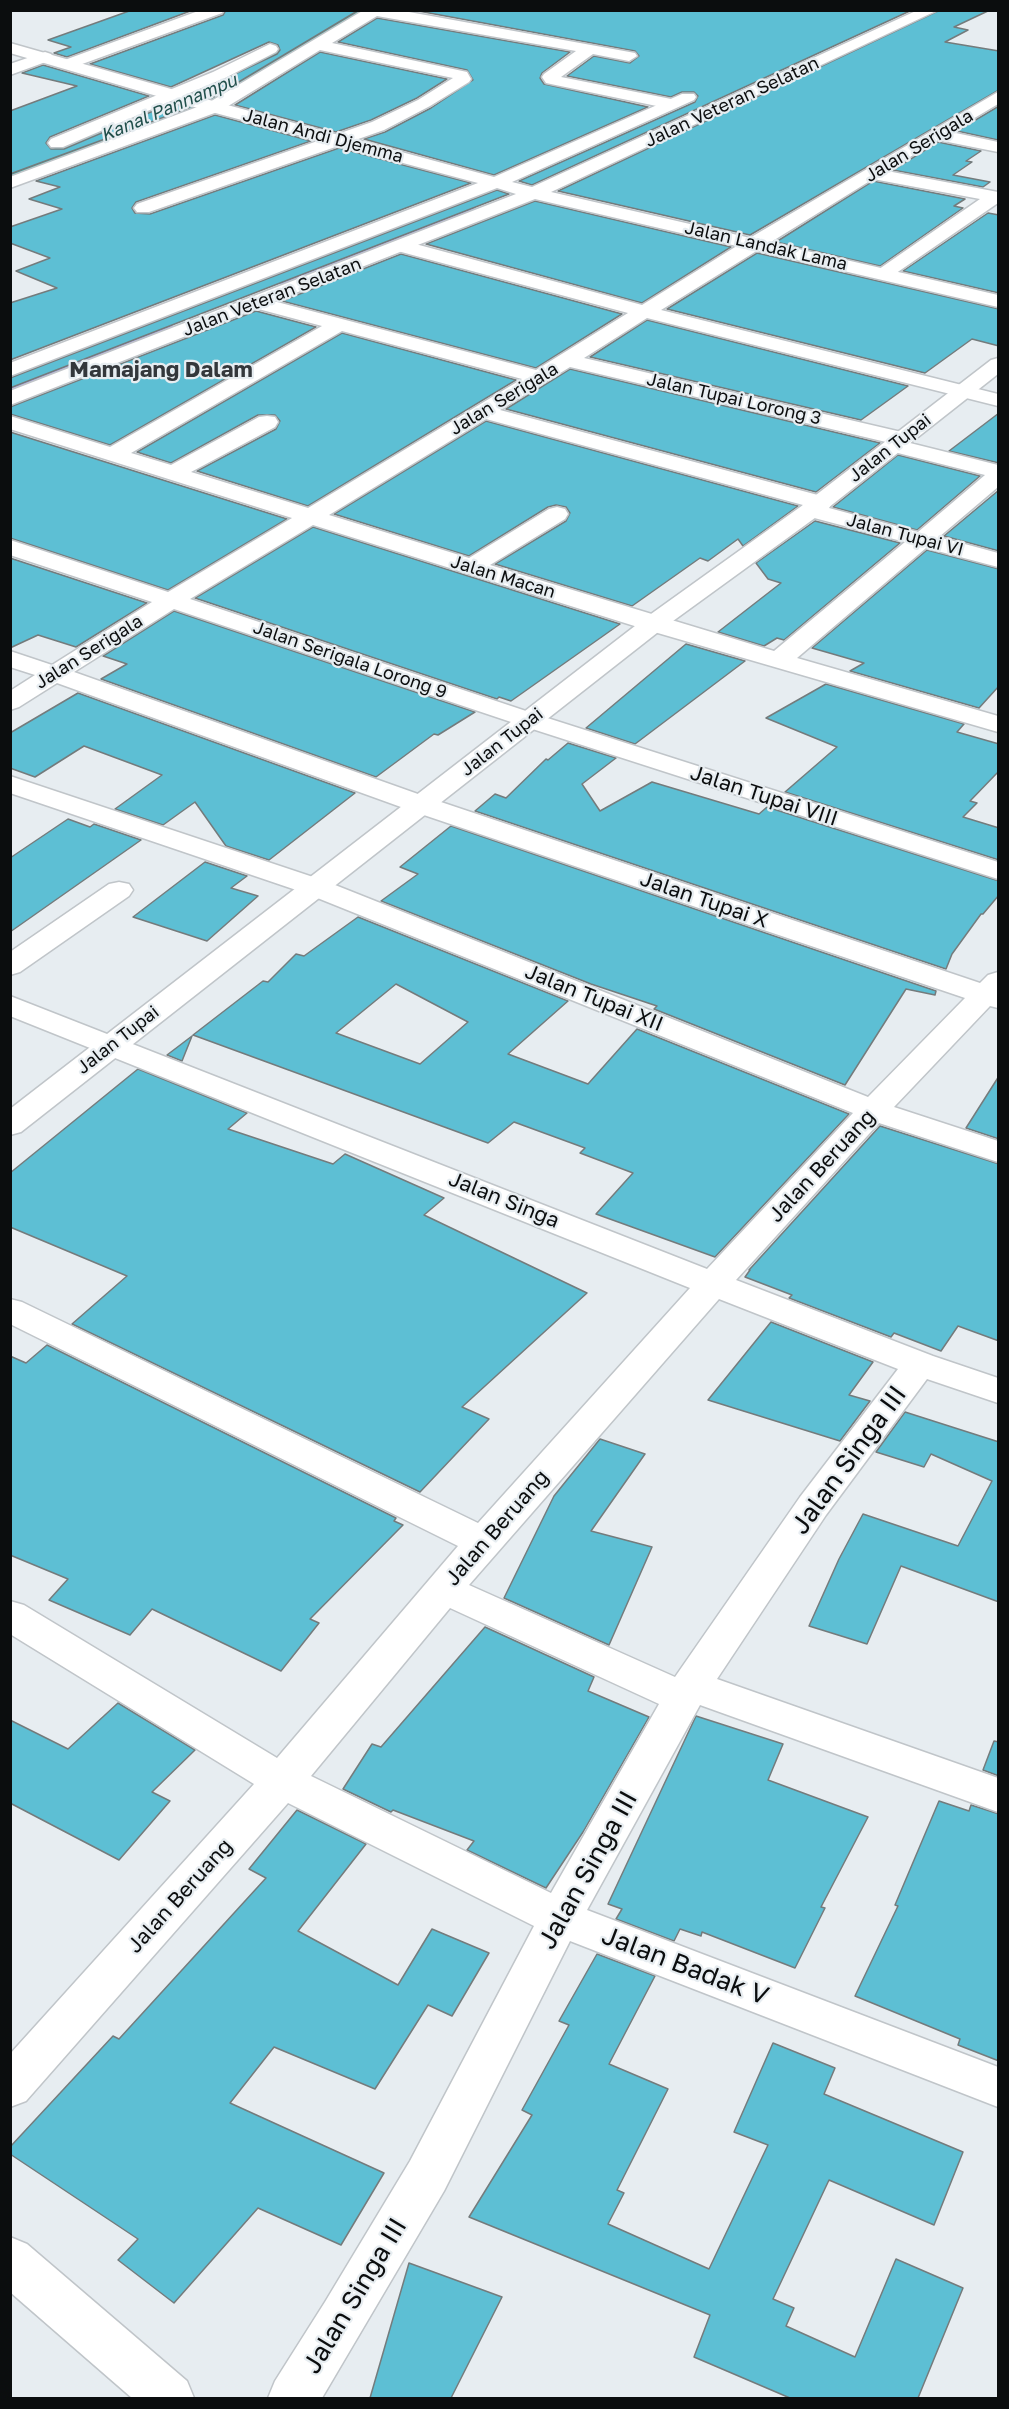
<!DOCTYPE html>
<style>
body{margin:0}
#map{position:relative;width:1009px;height:2409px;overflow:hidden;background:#e7edf1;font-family:"Golos Text",sans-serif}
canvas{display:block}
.frame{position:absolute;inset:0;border:12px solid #0b0d0e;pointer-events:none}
</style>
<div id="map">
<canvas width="1009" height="2409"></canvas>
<div class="frame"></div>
</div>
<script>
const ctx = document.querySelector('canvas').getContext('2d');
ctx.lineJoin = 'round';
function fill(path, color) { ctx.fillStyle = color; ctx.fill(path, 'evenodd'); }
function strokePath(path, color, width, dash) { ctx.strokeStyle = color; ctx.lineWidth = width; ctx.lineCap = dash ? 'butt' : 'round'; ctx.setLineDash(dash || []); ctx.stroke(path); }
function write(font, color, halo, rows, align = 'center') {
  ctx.font = font + ' "Golos Text",sans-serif'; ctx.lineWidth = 4.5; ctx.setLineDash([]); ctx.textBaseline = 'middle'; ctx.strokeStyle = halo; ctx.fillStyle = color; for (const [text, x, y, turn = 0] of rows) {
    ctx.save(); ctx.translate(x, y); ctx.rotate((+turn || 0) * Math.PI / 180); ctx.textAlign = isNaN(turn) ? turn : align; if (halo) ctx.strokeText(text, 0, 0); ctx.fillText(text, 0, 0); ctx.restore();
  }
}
fill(new Path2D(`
 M448,201l40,11 -194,76 -39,-12z
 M149,317l36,13 -164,65 -10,-4v-21z`), '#ada4e7');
fill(new Path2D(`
 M337,11h28l-165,98 -189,70v-13l227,-92z`), '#3aa49d');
const building = new Path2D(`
 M132,10h61l-126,47 -13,-4 17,-6 -23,-7z
 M226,10h133l-147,88 -17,-5 82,-39 3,-4 -2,-5 -9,-3 -98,45 -81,-23 133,-49z
 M413,10h499l-380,175 -13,-4 176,-79 3,-6 -4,-4h-12l-11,5 -104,-21 27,-20 36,7 9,-7 -4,-5z
 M940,10h50l-36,17 14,3 -23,12 54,9v39l-249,145 -192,-44z
 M377,18l193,34 -28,21 -2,5 4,6 104,23 -154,68 -130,-36 21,-7 46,-24 42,-28 -6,-10 -129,-28z
 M320,52l127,27 -30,19 -46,22 -35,12 -101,-27z
 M43,65l106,31 -99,41 -4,6 5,6h13l108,-46 17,5 -179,66v-63l67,-25 -55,-13z
 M999,106l-1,34 -41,-9z
 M215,115l96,26 -175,61 -4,6 3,5 15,1 189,-66 132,35 -461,177v-57l47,-15 -41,-17 34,-13 -40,-15v-16l52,-18 -33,-10 31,-12 -24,-6z
 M938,142l43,9 -15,10 6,1 -19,13 37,7 -7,5 -90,-17z
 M873,181l92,18 -11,7 9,2 -83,58 -104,-24z
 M497,190l12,4 -499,194v-10z
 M535,201l196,46 -89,56 -216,-59z
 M988,213l11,2v78l-96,-22z
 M757,253l242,56v37l-27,-7 -47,34 -258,-64z
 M401,254l221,60 -86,54 -254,-67z
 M256,311l60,16 -206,118 -100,-31v-7z
 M647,320l261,66 -47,34 -271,-63z
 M342,333l174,47 -208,126 -111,-35 79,-42 4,-8 -5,-6h-17l-87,48 -34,-11z
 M570,369l310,74 -64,49 -310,-83z
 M999,413v50l-50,-12z
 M486,421l312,85 -55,40 -5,-7 -30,22 -8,-3 -68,48 -137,-42 71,-43 4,-8 -4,-6 -10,-2 -8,2 -79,49 -135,-42z
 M10,432l277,87 -119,71 -158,-52z
 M898,455l82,21 -63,54 -84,-23z
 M999,490v61l-55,-15z
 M815,521l85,22 -116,97 -7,-2 -13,8 -46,-14 63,-49 -13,-4 -12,-16z
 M313,527l307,97 -109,77 -12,-4 -2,2 -302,-101z
 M927,550l72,19v117l-20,22 -129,-37 14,-8 -52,-15z
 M10,558l137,45 -71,44 -38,-12 -28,13z
 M174,611l301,101 -37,23 -4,-1 -58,43 -275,-98 26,-15 -24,-8z
 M686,644l59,17 -110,83 -49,-16z
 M826,684l138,40 -7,8 42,12v27l-29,30 7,2 -14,14 36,11v32l-214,-68 52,-45 -71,-29z
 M78,693l277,100 -86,67 -43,-14 -31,-44 -32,23 -48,-16 47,-34 -78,-29 -49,31 -25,-9v-35z
 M568,743l48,15 -34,26 18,27 52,-29 107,32 8,-7 232,74v14l-16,19h-2l-29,40 -6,15 -471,-158 20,-17 11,4 40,-39 2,1z
 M68,819l22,8 4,-3 47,16 -131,92v-74z
 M451,826l485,165 -1,4 -29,-6 -61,96 -191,-76 3,-3 -66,-22 -210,-83 37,-27 -18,-7z
 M205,862l42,14 -16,12 27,8 -51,45 -74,-24z
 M358,917l210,84 -60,53 80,30 49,-55 212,85 -134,143 -119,-43 37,-41 -53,-20 5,-5 -71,-26 -26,21 -295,-108 70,-54 5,1 28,-28 8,2zM396,984l72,38 -48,42 -84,-31z
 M192,1036l-10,25 -15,-6z
 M138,1069l109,44 -19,16 105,35 12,-10 99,44 -20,17 163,78 -125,114 27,12 -69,73 -348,-168 55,-48 -117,-49v-54z
 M999,1076v63l-33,-11z
 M880,1126l119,38v177l-41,-15 -17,25 -47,-18 -3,4 -102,-39 3,-3 -47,-18 5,-7h-1z
 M771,1322l102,40 -24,33 21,6 -30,40 -132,-41z
 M47,1345l349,173 -2,3 9,4 -93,94 9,4 -38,48 -129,-62 -22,26 -81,-35 19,-21 -58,-24v-199l16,7z
 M905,1412l94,30v160l-98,-36 -34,78 -58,-18 30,-67 24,-45 95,32 34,-65 -61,-27 -7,13 -48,-15z
 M600,1439l45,15 -54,77 61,16 -43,98 -105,-47 50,-102z
 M485,1627l109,50 -6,14 61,26 -66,115 -37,56 -79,-38 7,-9 -81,-31 -2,2 -48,-23 29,-45 9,3z
 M118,1703l77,47 -43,42 18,9 -51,59 -109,-57v-83l58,29z
 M696,1716l87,28 -15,36 100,37 -47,90 4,1 -30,60 -93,-36 -1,4 -21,-7 -6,12 -58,-22 6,-10 -14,-5z
 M994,1741l5,1v34l-16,-6z
 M939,1801l30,10 2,-6 28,9v247l-41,-16 2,-6 -105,-43 43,-90 -3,-1z
 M297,1810l69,34 -68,87 100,54 34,-56 57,24 -37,63 -24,-11 -53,84 -101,-42 -44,56 154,70 -43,72 -83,-37 -84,95 -56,-43 20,-21 -128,-85v-7l103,-111 6,3 147,-161 -17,-9z
 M597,1954l58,22 -46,88 59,25 -51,101 7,3 -16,31 101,45 59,-124 -34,-13 39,-89 62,25 -11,26 139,58 -29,73 -105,-45 -56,119 21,9 -8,18 69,31 41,-98 67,29 -45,110h-128l-96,-41 16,-42 -241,-98 63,-102 -10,-5 47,-85 -10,-4z
 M409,2263l93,34 -51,101h-81z`);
fill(building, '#5dbfd4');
strokePath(building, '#747b7c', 1.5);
const minor = new Path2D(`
 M201,10h23l-2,3 -148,54h-12l-2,-3 2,-3z
 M364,10h34l237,43 2,3 -8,5 -36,-7 -32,23 110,22 8,5 -8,5 -125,-26 -4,-6 2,-3 32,-23 -199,-35 -45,27 135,29 4,7 -2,3 -39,24 -46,24 -235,82h-12l-3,-4 3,-4 235,-82 46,-22 35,-22 -133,-28 -100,61 -210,77v-11l198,-74z
 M270,44l6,2 2,3 -2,3 -51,26 -162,69h-12l-3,-4 3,-4 162,-67z
 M45,52l6,2 2,3 -2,3 -41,15v-11z
 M998,92v12l-47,28 47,10v10l-60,-12 -51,31 111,21v11l-109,75h-14l-3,-4 108,-75 -107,-20 -212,131 337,84v12l-351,-88 -63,40 326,76 3,5 -3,4 88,22v22l-59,50 59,16v14l-72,-19 -129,110 201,58v16l-354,-103 -331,-104 -123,74 348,116 460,147v17l-478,-154 -346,-116 -100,63 358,127 548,184 8,-8 10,-3v36l-8,-2 -96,101 104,34v21l-119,-39 -143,157 197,76 65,22v25l-71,-24 -101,136 -109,164 281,99v34l-298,-107 -113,205 411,157v40l-428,-166 -126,250 -122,207h-54l7,-17 50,-79 85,-141 124,-235 -246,-123 -262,298 -16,6v-53l244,-270 -244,-150v-33l14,4 253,153 181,-212 -448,-222v-25l12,3 456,221 212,-235 -680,-272v-20l697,273 146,-156 -548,-220 -295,-100v-17l315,105 543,216 97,-99 -553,-187 -355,-128 -38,24 -9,3v-19l25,-16 -25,-8v-16l42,14 100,-63 -142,-47v-15l158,52 124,-74 -282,-89v-13l100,31 212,-121 -71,-19 -3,-4 3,-4 7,-2 278,73 92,-57 -234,-63 -2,-4 2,-4h14l234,63 106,-66zM342,331l180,48 -214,129 -117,-36 84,-45 3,-5 -3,-5 -8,-1 -8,1 -88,48 -40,-12zM570,367l316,75 -3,3 3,5 99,25 -67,57 -89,-24 3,-5 -3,-5 -329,-88zM486,419l317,86 -3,5 3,5 102,27 -131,109 -284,-86 75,-46 3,-5 -3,-5 -8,-2 -8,2 -80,49 -140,-43zM719,1299l179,70 -98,128 -125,180 -206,-92zM450,1608l209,96 -108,189 -240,-117z
 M119,882l10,2 4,6 -4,6 -109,76 -10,3v-23l99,-68z
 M10,2237l17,7 160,137 7,17h-62l-122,-106z`);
const tertiary = new Path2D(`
 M998,358v16l-179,141 -157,114 -641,503 -11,3v-26l634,-490 159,-114 188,-145z`);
const secondary = new Path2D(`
 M918,10h20l-387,182 447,103v12l-463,-108 -525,206v-14l506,-197 -19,-6 -487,188v-13l468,-180 -270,-72 -198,-58v-10l210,60 274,74 188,-83h12l2,3 -2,3 -182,82 20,5z`);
strokePath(minor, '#c0c5c9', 3);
strokePath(tertiary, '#c0c5c9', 3);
strokePath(secondary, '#c0c5c9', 3);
fill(minor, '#fff');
fill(tertiary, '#fff');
fill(secondary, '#fff');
write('18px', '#0b0d0e', '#e7edf1', [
 ["Jalan Veteran Selatan",732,102,-25],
 ["Jalan Andi Djemma",323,136,15],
 ["Jalan Serigala",919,146,-31],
 ["Jalan Landak Lama",766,246,13],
 ["Jalan Veteran Selatan",272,297,-21],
 ["Jalan Serigala",504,399,-31],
 ["Jalan Tupai Lorong 3",734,399,13],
 ["Jalan Tupai",890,448,-38],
 ["Jalan Tupai VI",905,535,15],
 ["Jalan Macan",503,577,17],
 ["Jalan Serigala",89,652,-32],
 ["Jalan Serigala Lorong 9",350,660,19],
 ["Jalan Tupai",502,742,-38],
 ["Jalan Tupai",118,1040,-38]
]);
write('italic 18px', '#204e4a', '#e7edf1', [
 ["Kanal Pannampu",169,108,-23]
]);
write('21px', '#0b0d0e', '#e7edf1', [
 ["Jalan Tupai VIII",764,796,18],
 ["Jalan Tupai X",704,900,19],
 ["Jalan Tupai XII",594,998,22],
 ["Jalan Beruang",822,1166,-47],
 ["Jalan Singa",504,1200,22],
 ["Jalan Beruang",497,1528,-49],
 ["Jalan Beruang",180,1896,-48]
]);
write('bold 22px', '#33373b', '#e7edf1', [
 ["Mamajang Dalam",161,370]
]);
write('26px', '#0b0d0e', '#e7edf1', [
 ["Jalan Singa III",849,1460,-54],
 ["Jalan Singa III",588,1870,-61],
 ["Jalan Badak V",685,1966,21],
 ["Jalan Singa III",355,2296,-59]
]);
</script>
